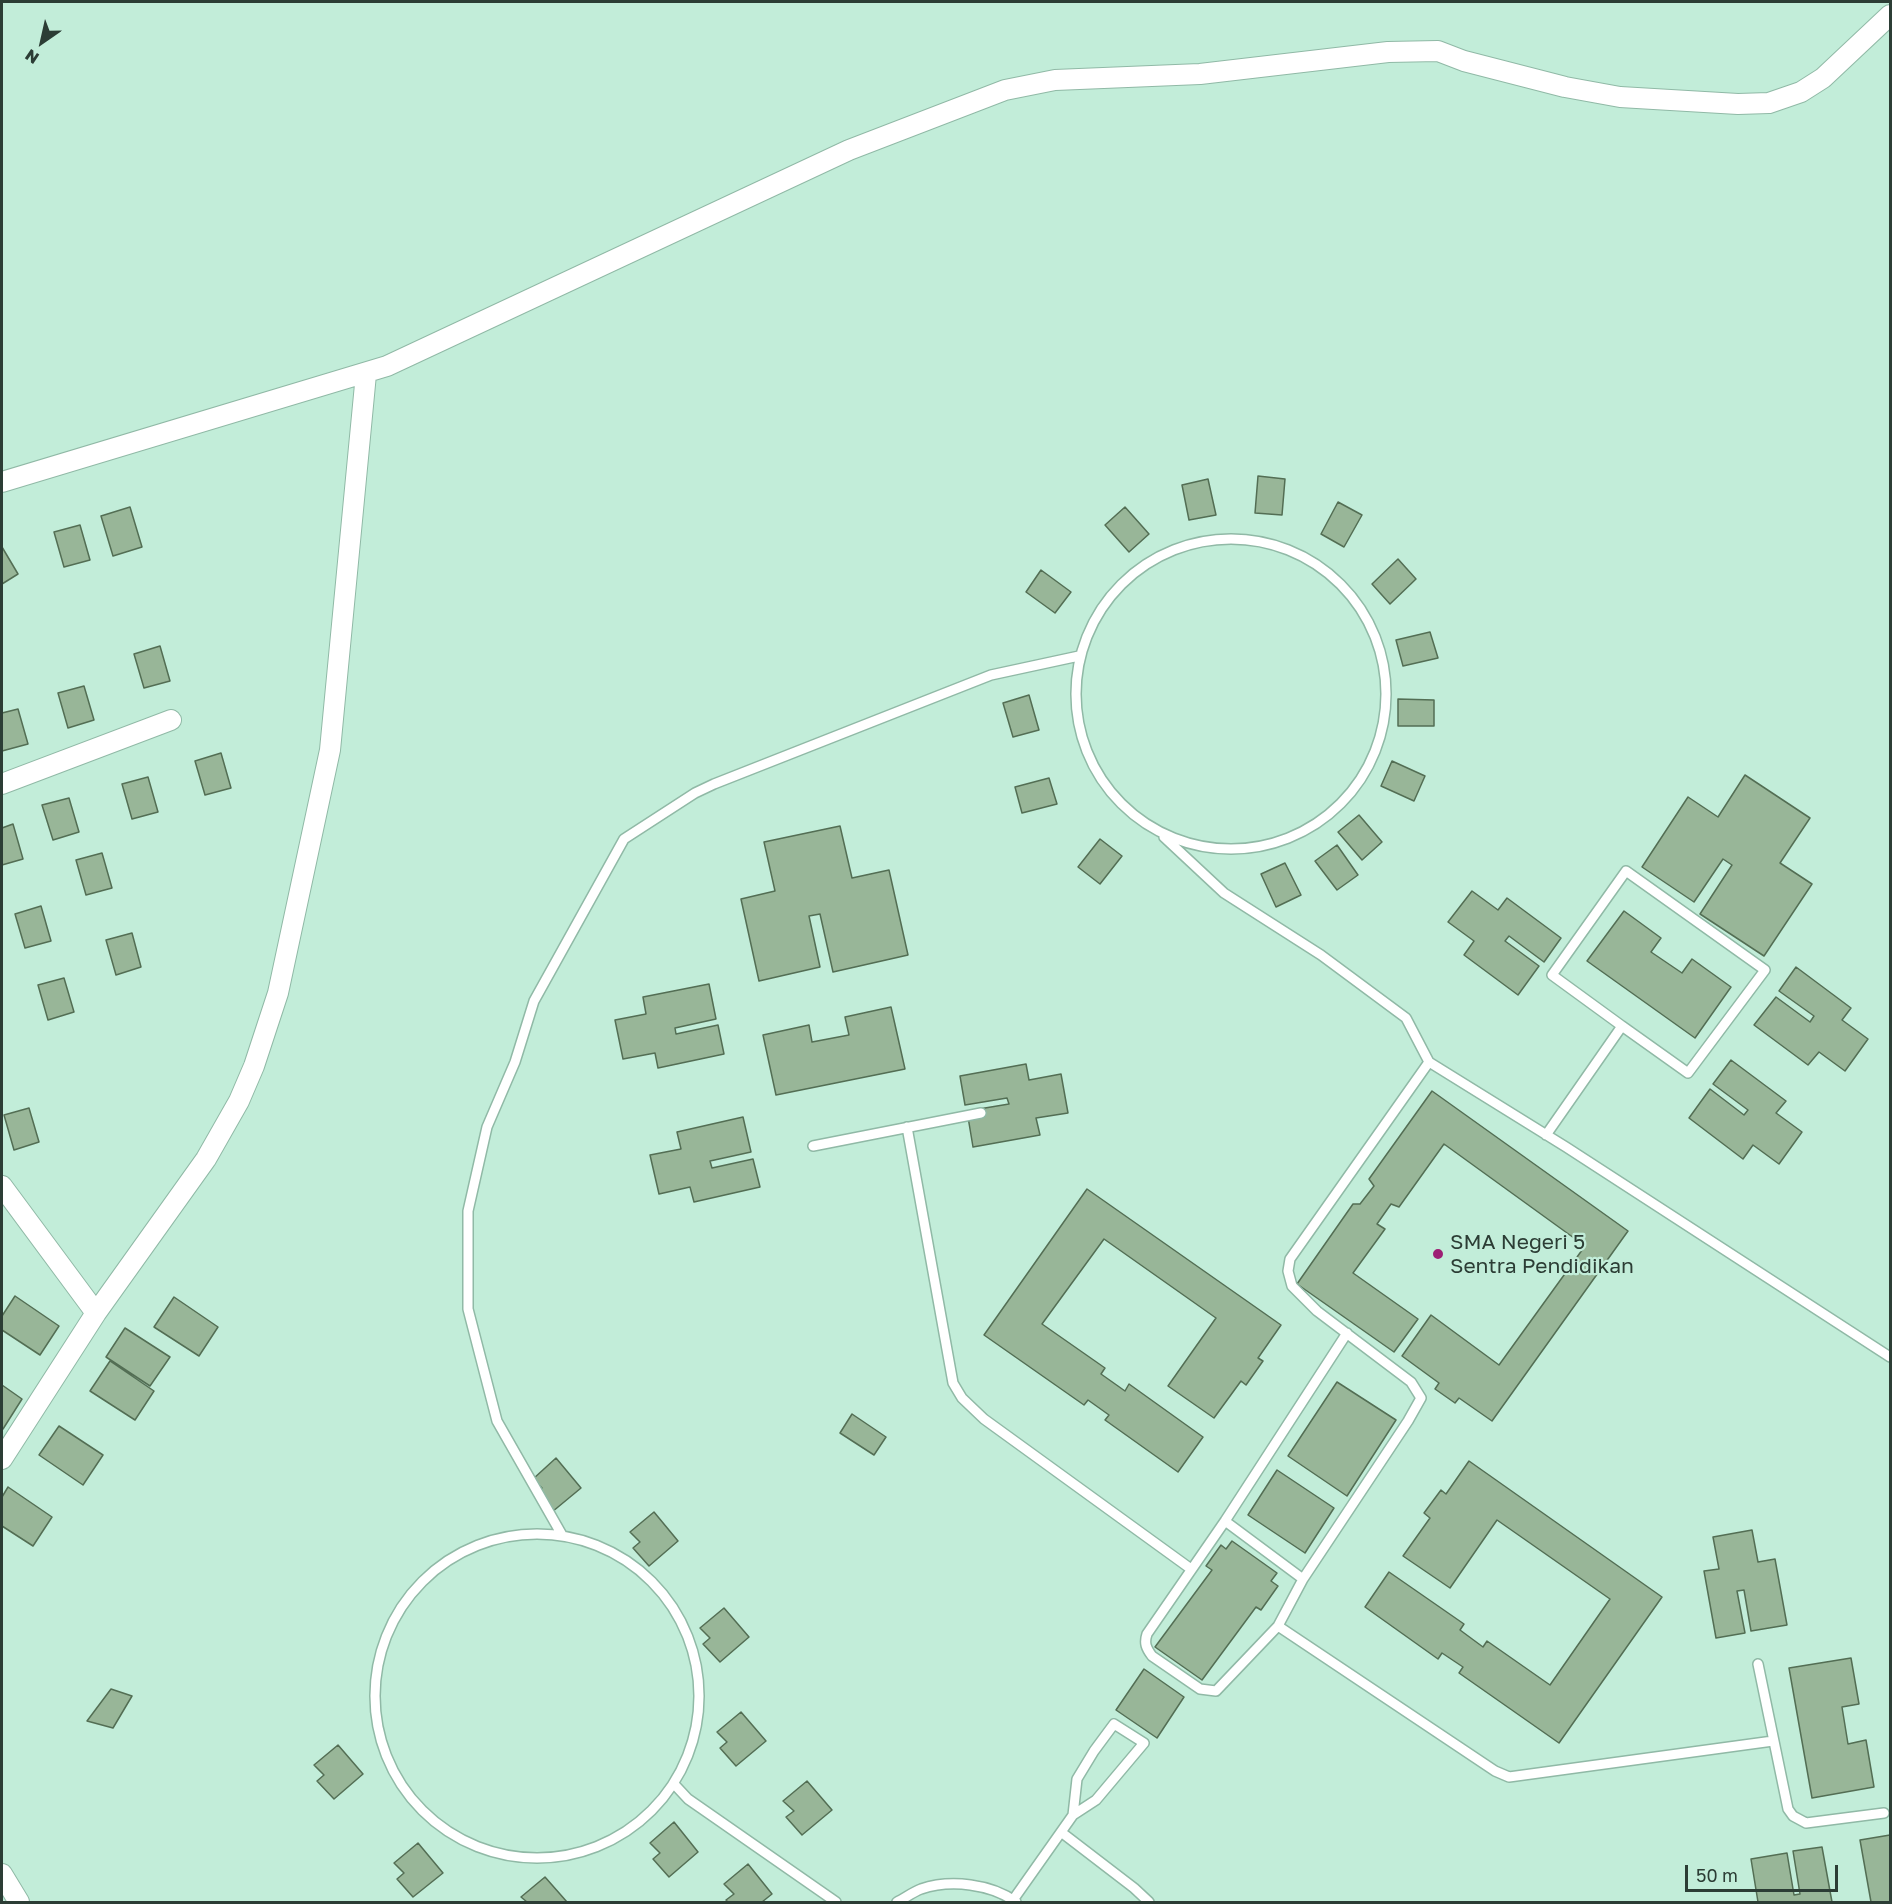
<!DOCTYPE html>
<style>
body{margin:0}
#map{position:relative;width:1892px;height:1904px;overflow:hidden;background:#c2edd9;font-family:"Golos Text",sans-serif}
canvas{display:block}
.frame{position:absolute;inset:0;border:3px solid #2c3d35;pointer-events:none}
.north{position:absolute;left:12px;top:12px;width:60px;height:60px;-webkit-text-stroke:4px #c2edd9;paint-order:stroke;rotate:214deg;font-size:16px;font-weight:700;line-height:24px;text-align:center;color:#2c3d35}
.north::after{content:'';display:block;margin:auto;width:21px;height:27px;background:#2c3d35;clip-path:polygon(50% 0,100% 100%,50% 72%,0 100%)}
.scale{position:absolute;left:1685px;top:1865px;width:153px;height:27px;box-sizing:border-box;border:3px solid #2c3d35;border-top:0;padding-left:8px;font-size:18px;line-height:21px;white-space:nowrap;color:#2c3d35;-webkit-text-stroke:4px #c2edd9;paint-order:stroke}
</style>
<div id="map">
<canvas width="1892" height="1904"></canvas>
<div class="frame"></div>
<div class="north">N</div>
<div class="scale">50 m</div>
</div>
<script>
const ctx = document.querySelector('canvas').getContext('2d');
ctx.lineJoin = 'round';
function fill(path, color) { ctx.fillStyle = color; ctx.fill(path, 'evenodd'); }
function strokePath(path, color, width, dash) { ctx.strokeStyle = color; ctx.lineWidth = width; ctx.lineCap = dash ? 'butt' : 'round'; ctx.setLineDash(dash || []); ctx.stroke(path); }
function write(font, color, halo, rows, align = 'center') {
  ctx.font = font + ' "Golos Text",sans-serif'; ctx.lineWidth = 4.5; ctx.setLineDash([]); ctx.textBaseline = 'middle'; ctx.strokeStyle = halo; ctx.fillStyle = color; for (const [text, x, y, turn = 0] of rows) {
    ctx.save(); ctx.translate(x, y); ctx.rotate((+turn || 0) * Math.PI / 180); ctx.textAlign = isNaN(turn) ? turn : align; if (halo) ctx.strokeText(text, 0, 0); ctx.fillText(text, 0, 0); ctx.restore();
  }
}
const building = new Path2D(`
 M1258,476l27,3 -3,36 -27,-2z
 M1208,479l8,36 -27,5 -7,-35z
 M1338,502l24,13 -18,32 -23,-13z
 M130,507l12,40 -29,9 -12,-40z
 M1125,507l24,27 -20,18 -24,-27z
 M80,525l10,35 -26,7 -10,-35z
 M2,547l16,27 -16,10z
 M1398,559l18,20 -26,25 -18,-20z
 M1041,570l30,22 -16,21 -29,-21z
 M1430,632l8,26 -35,8 -7,-26z
 M160,646l10,35 -26,7 -10,-34z
 M84,686l10,34 -26,8 -10,-35z
 M1029,695l10,35 -26,7 -10,-34z
 M1398,699l36,1v26h-36z
 M18,709l10,35 -26,7v-38z
 M221,753l10,35 -26,7 -10,-34z
 M1392,761l33,15 -11,25 -33,-15z
 M1745,775l65,43 -30,45 32,21 -48,72 -64,-42 32,-49 -9,-6 -29,43 -52,-35 46,-70 30,20z
 M148,777l10,35 -26,7 -10,-35z
 M1049,778l8,26 -35,9 -7,-26z
 M69,798l10,34 -26,8 -11,-35z
 M1359,815l23,27 -20,18 -24,-28z
 M13,824l10,35 -21,6v-37z
 M840,826l12,52 37,-8 19,85 -75,17 -13,-58 -11,2 11,51 -61,14 -18,-82 34,-8 -11,-49z
 M1100,839l22,17 -22,28 -22,-17z
 M1337,845l21,30 -21,15 -22,-29z
 M102,853l10,35 -26,7 -10,-35z
 M1285,863l16,32 -25,12 -15,-33z
 M1472,891l26,19 9,-12 54,40 -17,24 -35,-26 -4,5 34,25 -21,29 -54,-40 10,-14 -26,-19z
 M41,906l10,35 -26,7 -10,-34z
 M1624,911l37,27 -10,14 31,21 10,-14 39,28 -36,51 -108,-77z
 M132,933l9,34 -25,8 -10,-35z
 M1796,967l55,41 -9,12 26,19 -23,32 -26,-19 -11,13 -54,-40 22,-28 34,25 4,-6 -35,-25z
 M64,978l10,34 -26,8 -10,-35z
 M709,984l7,35 -41,9 1,6 42,-9 6,29 -66,14 -3,-15 -32,6 -8,-39 31,-6 -3,-17z
 M891,1007l14,62 -129,26 -13,-60 46,-10 3,17 37,-7 -4,-18z
 M1731,1060l55,41 -10,12 26,19 -23,32 -26,-19 -10,14 -54,-41 21,-29 34,26 4,-5 -35,-26z
 M1026,1064l3,16 32,-6 7,39 -32,5 4,17 -67,12 -6,-36 42,-7 -2,-6 -42,7 -5,-29z
 M1432,1091l196,140 -136,190 -33,-23 -4,5 -20,-14 4,-6 -37,-27 29,-41 68,50 86,-119 -141,-102 -45,63 -8,-3 -14,20 8,5 -32,44 65,46 -24,33 -97,-68 56,-80h7l14,-18 -5,-7z
 M29,1108l10,34 -25,8 -10,-35z
 M743,1117l8,35 -41,9 2,7 41,-9 7,28 -66,15 -4,-15 -31,7 -9,-39 31,-6 -4,-17z
 M1087,1189l194,136 -23,33 5,3 -17,24 -5,-4 -27,37 -46,-32 48,-68 -112,-79 -62,85 63,44 -4,6 24,17 4,-7 74,53 -25,35 -73,-52 4,-5 -21,-15 -4,5 -100,-70z
 M15,1296l44,30 -19,29 -38,-25v-14z
 M174,1297l44,30 -19,29 -45,-29z
 M125,1328l45,29 -20,29 -44,-29z
 M110,1361l44,30 -19,29 -45,-29z
 M1337,1382l59,38 -49,76 -59,-40z
 M2,1385l20,14 -19,30 -1,-1z
 M852,1414l34,23 -12,18 -34,-22z
 M59,1426l44,29 -20,30 -44,-30z
 M556,1458l25,30 -29,24 -17,-17 7,-7 -9,-9z
 M1469,1461l193,136 -103,146 -100,-70 4,-6 -21,-14 -4,6 -73,-52 24,-35 75,52 -4,6 23,17 4,-6 63,44 60,-86 -113,-79 -47,68 -47,-32 27,-38 -6,-5 17,-23 5,4z
 M1277,1470l57,38 -29,45 -57,-38z
 M8,1487l44,30 -19,29 -31,-20v-29z
 M654,1512l24,29 -29,25 -16,-18 7,-6 -10,-10z
 M1752,1530l6,32 17,-3 12,66 -36,6 -7,-41 -7,1 8,42 -29,5 -12,-67 15,-2 -6,-32z
 M1232,1541l45,32 -6,8 7,5 -17,24 -5,-3 -54,73 -47,-33 57,-77 -6,-4 15,-21 5,4z
 M724,1608l25,29 -29,25 -17,-18 7,-6 -10,-10z
 M1851,1658l8,46 -17,3 6,37 18,-4 8,47 -62,11 -23,-130z
 M1144,1669l40,28 -27,41 -41,-28z
 M111,1689l21,7 -19,32 -26,-7z
 M741,1712l25,29 -30,25 -16,-18 7,-6 -10,-10z
 M338,1745l25,29 -29,25 -17,-18 7,-6 -10,-10z
 M807,1781l25,29 -30,25 -16,-18 8,-6 -11,-10z
 M674,1822l24,30 -29,25 -16,-18 7,-6 -10,-10z
 M1890,1835v67h-19l-11,-62z
 M418,1843l25,30 -30,24 -16,-18 7,-6 -10,-10z
 M1822,1847l10,55h-74l-7,-43 36,-6 7,42 6,-1 -7,-43z
 M748,1864l24,30 -10,8h-34l-2,-2 8,-6 -10,-10z
 M545,1877l22,25h-40l-6,-5z`);
fill(building, '#98b698');
strokePath(building, '#536e54', 1.5);
const service = new Path2D(`
 M1076 694a155 155 0 1 1 310 0a155 155 0 1 1-310 0Z
 M1164,837l60,56 97,62 85,63 23,44 137,85 324,210
 M907,1127l46,256 9,15 22,21 207,150
 M1546,1135l76,-109 -70,-51 74,-104 139,99 -77,103 -66,-47
 M813,1146l168,-33
 M1347,1333l-122,188 -78,113c-3,9 -1,14 5,22l48,33 16,2 62,-65 25,-47 105,-158 13,-23 -10,-16 -94,-71 -25,-25 -4,-15 2,-12 139,-197
 M1225,1521l78,58
 M375 1696a162 162 0 1 1 324 0a162 162 0 1 1-324 0Z
 M562,1535l-65,-114 -29,-112v-98l19,-84 28,-65 19,-61 90,-162 71,-46 19,-9 277,-109 88,-19
 M1278,1626l217,145 14,6 264,-36
 M1758,1664l30,145 5,7 13,7 78,-10
 M674,1784l14,15 148,103
 M1061,1832l73,56 15,14
 M1013,1900l60,-85 4,-36 17,-28 20,-27 30,19 -48,57 -23,15
 M897,1902c8,-4 16,-10 24,-13 30,-10 70,-5 95,13`);
const minor = new Path2D(`
 M2,482l385,-116 462,-216 156,-60 50,-10 145,-6 188,-22 50,-1 26,10 101,26 55,10 118,7 31,-1 32,-11 22,-14 67,-63
 M2,784l169,-64
 M2,1186l94,127
 M2,1459l94,-146 110,-154 33,-58 15,-35 24,-73 52,-243 36,-376
 M2,1874l17,28`);
strokePath(service, '#90b9a6', 12);
strokePath(minor, '#90b9a6', 22);
strokePath(service, '#fff', 9);
strokePath(minor, '#fff', 20);
for (const [x, y, r, color] of [
 [1438,1254,6,"#9d1f74"]
]) { const dot = new Path2D(); dot.arc(x, y, r, 0, 2 * Math.PI); ctx.fillStyle = color; ctx.fill(dot); strokePath(dot, '#c2edd9', 2); }
write('21px', '#2c3d35', '#c2edd9', [
 ["SMA Negeri 5",1450,1242],
 ["Sentra Pendidikan",1450,1266]
], 'left');
</script>
